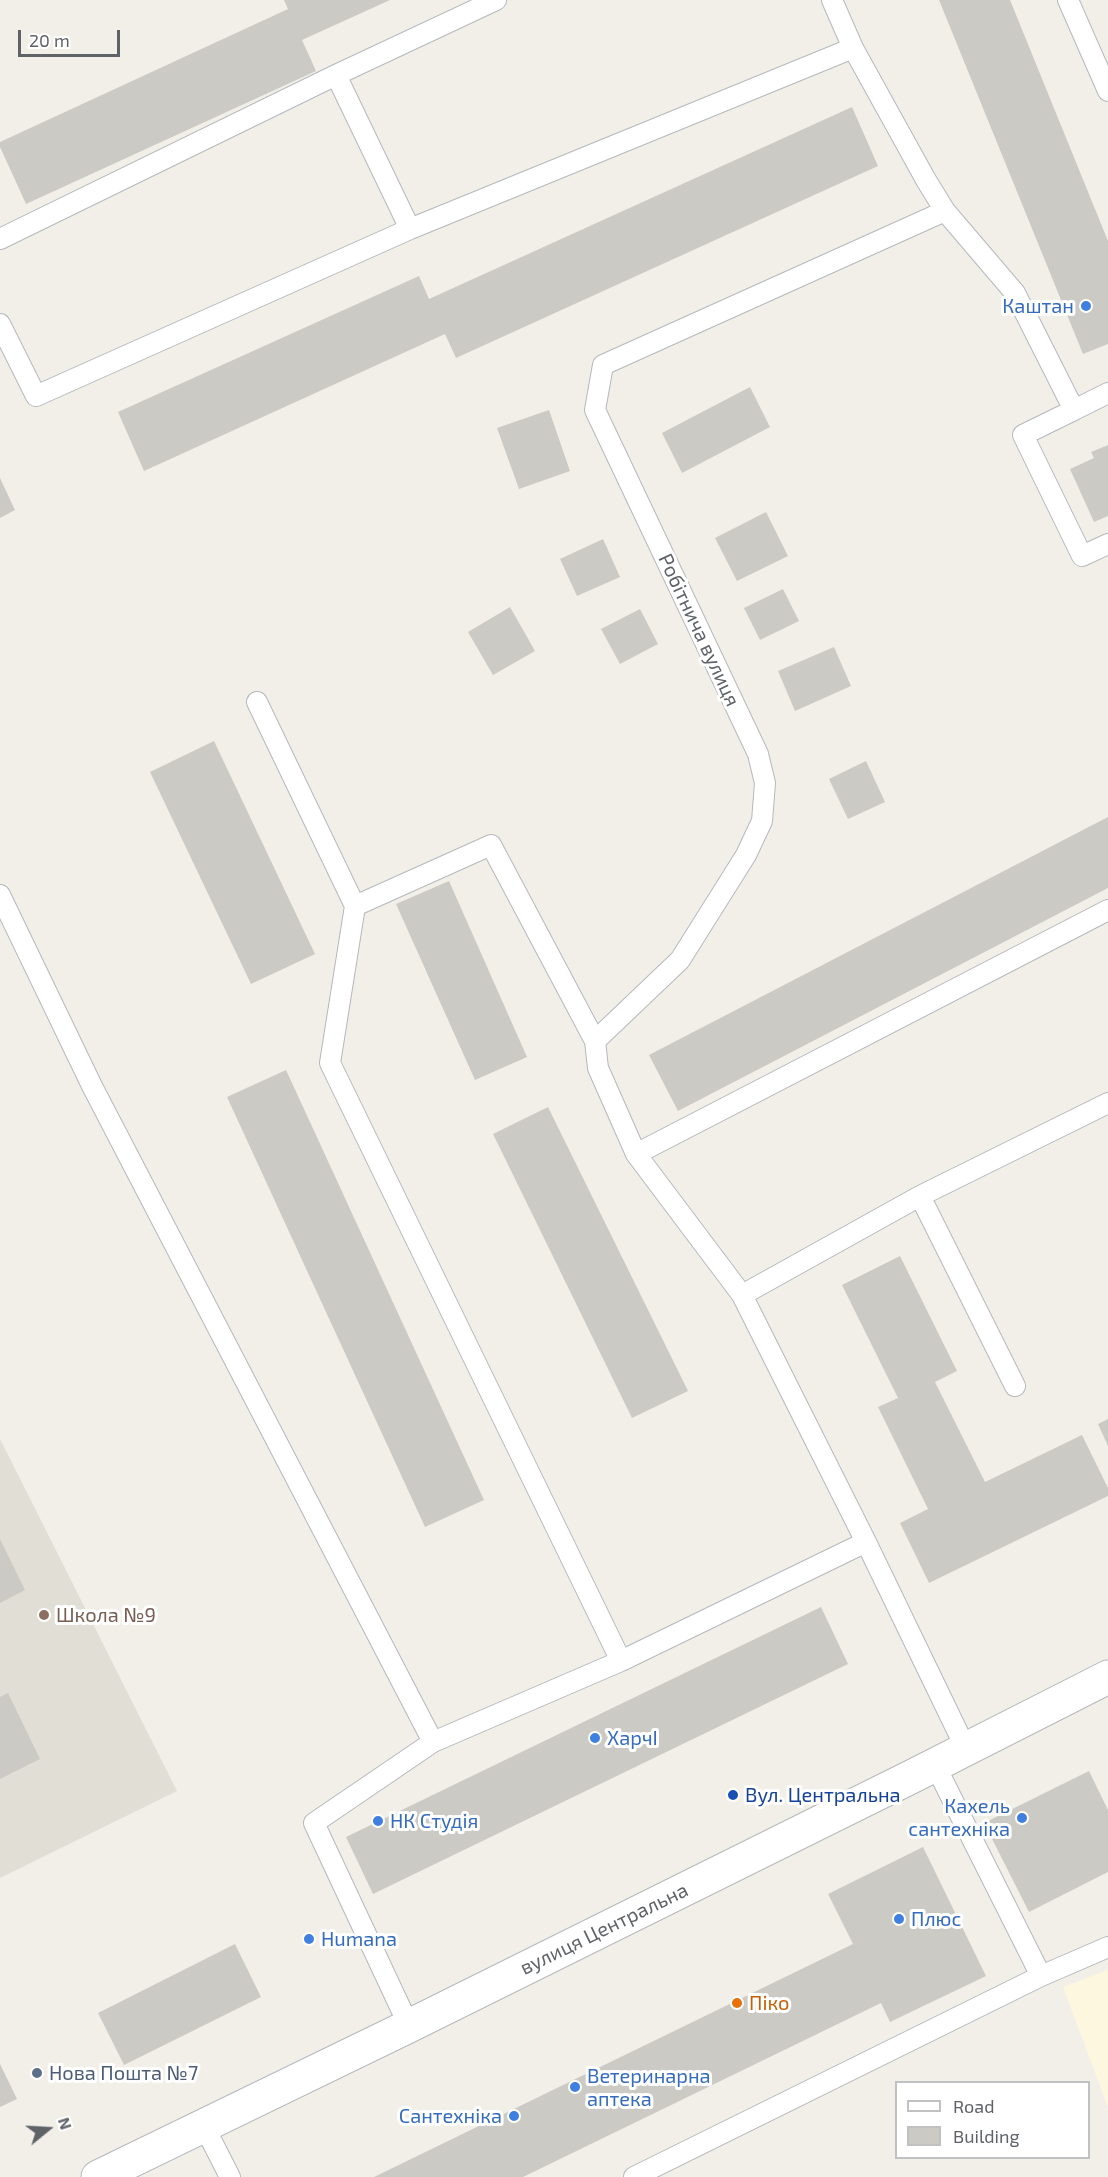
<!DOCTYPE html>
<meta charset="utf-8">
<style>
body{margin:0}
#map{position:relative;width:1108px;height:2177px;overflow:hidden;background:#f1efe8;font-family:"Exo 2",sans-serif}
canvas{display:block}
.legend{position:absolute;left:895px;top:2081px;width:195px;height:78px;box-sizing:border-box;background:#fff;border:2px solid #bfc1c3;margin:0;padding:8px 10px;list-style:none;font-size:18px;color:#5f6368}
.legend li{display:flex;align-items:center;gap:12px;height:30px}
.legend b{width:30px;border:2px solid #bfc1c3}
.north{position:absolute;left:18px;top:2099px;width:60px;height:60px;-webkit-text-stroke:4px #fff;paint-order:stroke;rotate:72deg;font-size:16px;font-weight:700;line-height:24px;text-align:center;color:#5f6368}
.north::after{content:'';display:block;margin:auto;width:21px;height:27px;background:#5f6368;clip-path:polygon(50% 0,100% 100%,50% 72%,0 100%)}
.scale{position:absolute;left:18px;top:30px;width:102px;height:27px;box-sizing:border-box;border:3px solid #5f6368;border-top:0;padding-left:8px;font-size:18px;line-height:21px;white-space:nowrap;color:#5f6368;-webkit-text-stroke:4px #fff;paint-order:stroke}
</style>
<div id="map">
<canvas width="1108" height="2177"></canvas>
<ul class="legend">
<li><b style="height:8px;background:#fff"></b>Road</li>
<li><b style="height:16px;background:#cccac5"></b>Building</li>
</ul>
<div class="north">N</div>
<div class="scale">20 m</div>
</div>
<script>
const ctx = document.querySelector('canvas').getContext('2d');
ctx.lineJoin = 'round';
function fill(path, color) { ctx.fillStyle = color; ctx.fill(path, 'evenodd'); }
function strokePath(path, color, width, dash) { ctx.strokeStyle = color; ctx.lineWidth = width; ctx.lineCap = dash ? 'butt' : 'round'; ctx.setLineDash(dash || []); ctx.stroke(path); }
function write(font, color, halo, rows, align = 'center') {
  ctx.font = font + ' "Exo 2",sans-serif'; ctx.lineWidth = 6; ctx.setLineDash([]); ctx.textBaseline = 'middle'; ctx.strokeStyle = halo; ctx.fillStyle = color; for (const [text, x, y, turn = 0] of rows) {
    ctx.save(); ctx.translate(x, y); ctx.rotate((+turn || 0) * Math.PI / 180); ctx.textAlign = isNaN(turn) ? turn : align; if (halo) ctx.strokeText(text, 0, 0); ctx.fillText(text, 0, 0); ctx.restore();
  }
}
fill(new Path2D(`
 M1108,1970v137l-45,-120z`), '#fef7e0');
fill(new Path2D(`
 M0,1439l177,352 -177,87z`), '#e1ded6');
fill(new Path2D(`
 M284,0h106l-88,40 14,31 -290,133 -26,-57v-5l288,-133z
 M939,0h71l98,241v103l-25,10z
 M852,107l26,59 -422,192 -11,-24 -301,137 -26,-59 301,-136 10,23z
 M750,387l20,40 -88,46 -20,-40z
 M549,410l21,61 -51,18 -22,-61z
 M1108,445v71l-14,6 -24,-53 24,-11 -3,-6z
 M0,478l15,32 -15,8z
 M766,512l22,44 -51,25 -22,-43z
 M603,539l17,38 -43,19 -17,-37z
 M783,589l16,32 -39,19 -16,-32z
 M510,607l25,44 -42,24 -25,-43z
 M640,609l18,35 -38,20 -19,-35z
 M834,647l17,39 -56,25 -17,-40z
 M214,741l101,213 -64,30 -101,-212z
 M866,761l19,41 -37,17 -19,-40z
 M1108,817v71l-430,223 -29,-56z
 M449,881l78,176 -52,23 -79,-176z
 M286,1070l198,430 -59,27 -198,-430z
 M548,1107l140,284 -56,27 -139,-284z
 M900,1256l57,115 -22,11 50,100 97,-47 26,53v8l-179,87 -29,-60 28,-14 -50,-102 20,-9 -56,-113z
 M1108,1419v27l-10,-22z
 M0,1539l25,51 -25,13z
 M821,1607l27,57 -475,230 -27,-57z
 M8,1693l32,66 -40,20v-82z
 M1089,1771l19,39v62l-79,40 -45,-89z
 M923,1847l63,129 -96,46 -9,-19 -358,174h-149l479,-233 -25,-50z
 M235,1944l26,53 -137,68 -26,-52z
 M0,2064l17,35 -17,8z`), '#cccac5');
const service = new Path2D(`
 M1068,0l40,91
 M336,75l74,154
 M945,211l70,82 59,117 34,-17
 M0,239l336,-164 160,-75
 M0,324l36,72 374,-167 443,-181 -21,-48
 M1074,410l-51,25 59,121 26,-12
 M257,702l98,204 -25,157 291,598
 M0,895l92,191 341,656
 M355,906l136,-61 104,196 3,27 38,86 106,141 124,247 100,207
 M595,1041l85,-81 66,-105 16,-34 3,-38 -7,-29 -163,-344 8,-45 342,-154 -19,-31 -73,-132
 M636,1154l472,-244
 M920,1196l95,190
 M742,1295l178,-99 188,-93
 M935,1765l106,211 67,-29
 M409,2026l-95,-203 119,-81 188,-81 245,-119
 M204,2126l26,51
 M634,2177l407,-201`);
const tertiary = new Path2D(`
 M98,2177l311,-151 504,-250 195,-99`);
strokePath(service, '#b5b8bc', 22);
strokePath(tertiary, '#b5b8bc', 35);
strokePath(service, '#fff', 20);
strokePath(tertiary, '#fff', 33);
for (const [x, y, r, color] of [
 [1086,306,6,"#3f7fe0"],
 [44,1615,6,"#8d6e63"],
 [595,1738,6,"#3f7fe0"],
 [733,1795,6,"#1a4fb4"],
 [1022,1818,6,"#3f7fe0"],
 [378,1821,6,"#3f7fe0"],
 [899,1919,6,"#3f7fe0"],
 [309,1939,6,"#3f7fe0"],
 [737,2003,6,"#e8710a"],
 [37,2073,6,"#5c6f8a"],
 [575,2087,6,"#3f7fe0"],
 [514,2116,6,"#3f7fe0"]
]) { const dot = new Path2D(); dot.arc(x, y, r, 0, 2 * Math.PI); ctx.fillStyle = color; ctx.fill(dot); strokePath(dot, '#fff', 2); }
write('20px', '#366cbe', '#fff', [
 ["Каштан",1074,306,"right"],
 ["ХарчI",607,1738],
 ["Кахель",1010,1806,"right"],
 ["сантехніка",1010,1829,"right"],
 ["НК Студія",390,1821],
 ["Плюс",911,1919],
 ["Humana",321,1939],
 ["Ветеринарна",587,2076],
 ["аптека",587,2099],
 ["Сантехніка",502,2116,"right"]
], 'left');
write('20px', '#5f6368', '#fff', [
 ["Робітнича вулиця",699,630,65],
 ["вулиця Центральна",604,1929,-26]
]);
write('20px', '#785e54', '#fff', [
 ["Школа №9",56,1615]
], 'left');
write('20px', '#164399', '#fff', [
 ["Вул. Центральна",745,1795]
], 'left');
write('20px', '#c56008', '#fff', [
 ["Піко",749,2003]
], 'left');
write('20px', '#4e5e75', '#fff', [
 ["Нова Пошта №7",49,2073]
], 'left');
</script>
